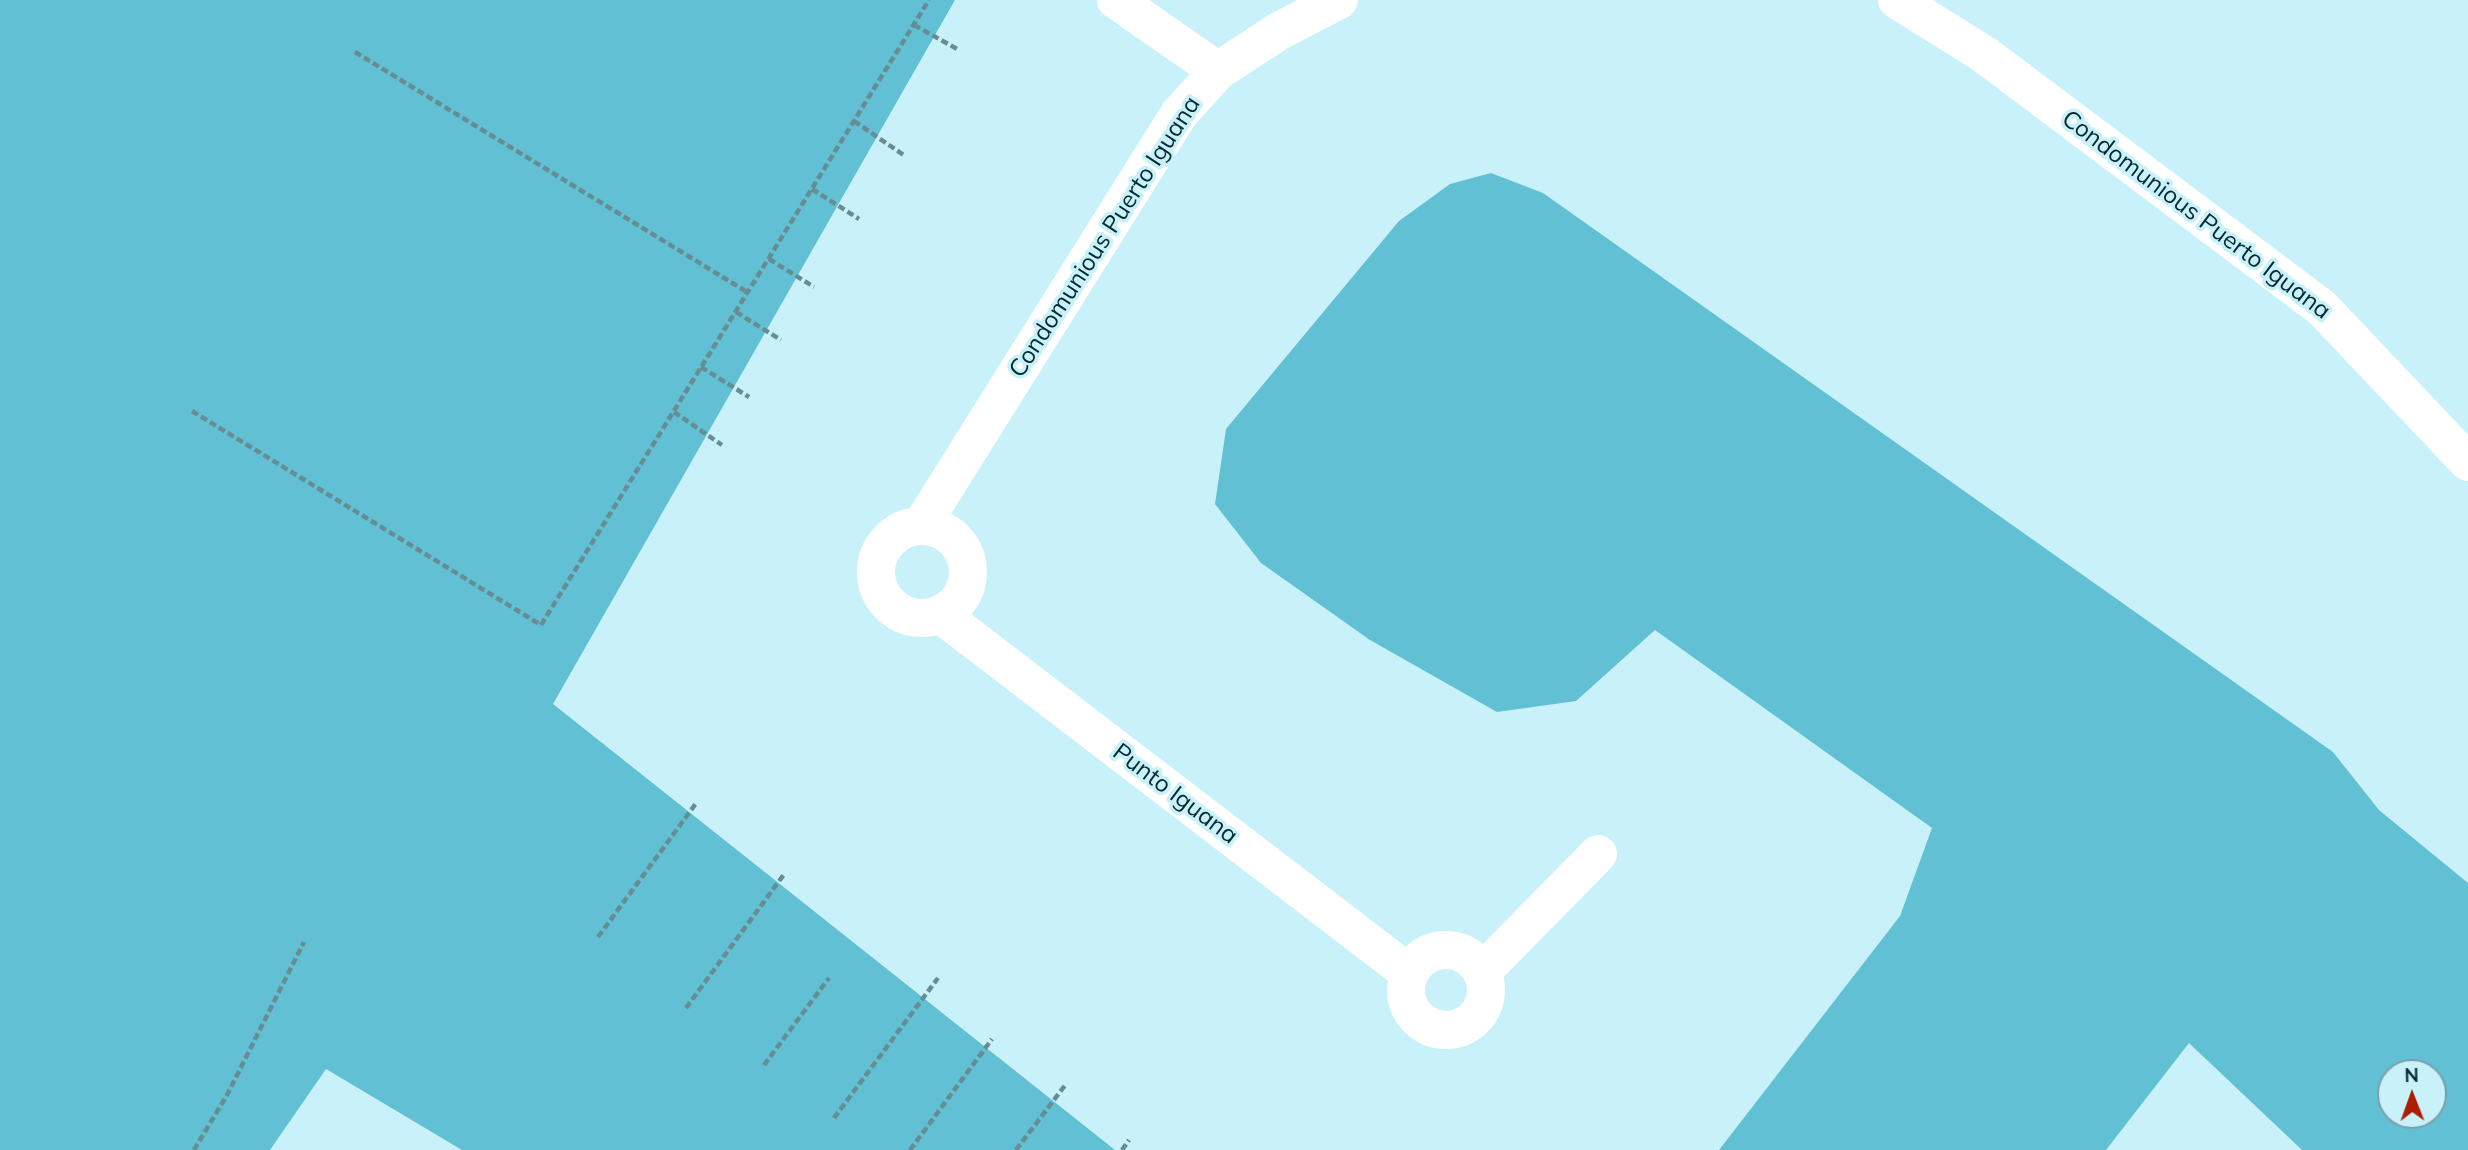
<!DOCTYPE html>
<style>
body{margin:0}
#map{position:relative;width:2468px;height:1150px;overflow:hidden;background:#c9f1f9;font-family:Mulish,sans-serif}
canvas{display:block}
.north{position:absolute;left:2377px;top:1059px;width:70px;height:70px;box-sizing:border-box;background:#c9f1f9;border:2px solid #7aa1a9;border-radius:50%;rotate:359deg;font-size:19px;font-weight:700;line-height:28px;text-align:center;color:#042a31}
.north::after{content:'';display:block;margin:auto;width:24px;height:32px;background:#ac1e00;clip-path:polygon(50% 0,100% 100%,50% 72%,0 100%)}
</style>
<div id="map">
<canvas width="2468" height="1150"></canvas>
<div class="north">N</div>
</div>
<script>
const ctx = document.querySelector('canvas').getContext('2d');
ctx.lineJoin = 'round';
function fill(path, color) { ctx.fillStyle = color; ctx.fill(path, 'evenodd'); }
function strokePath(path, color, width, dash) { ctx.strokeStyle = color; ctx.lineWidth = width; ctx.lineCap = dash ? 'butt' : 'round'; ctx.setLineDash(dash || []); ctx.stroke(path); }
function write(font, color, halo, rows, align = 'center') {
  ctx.font = font + ' Mulish,sans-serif'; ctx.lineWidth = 7; ctx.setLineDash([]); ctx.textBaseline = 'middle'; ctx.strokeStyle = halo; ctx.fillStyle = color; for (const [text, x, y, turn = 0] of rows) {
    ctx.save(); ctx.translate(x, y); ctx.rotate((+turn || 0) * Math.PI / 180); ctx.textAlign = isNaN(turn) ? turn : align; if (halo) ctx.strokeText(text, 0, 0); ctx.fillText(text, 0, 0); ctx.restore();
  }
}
fill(new Path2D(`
 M0,0h955l-402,704 562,446h-653l-136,-81 -56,81h-270z
 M1491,173l52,20 790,559 46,58 89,73v267h-166l-113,-107 -83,107h-387l181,-234 32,-88 -277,-198 -79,71 -79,11 -127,-72 -109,-77 -46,-59 11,-75 173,-208 51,-37zM2433,1073v42h-42v-42z`), '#61c0d3');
strokePath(new Path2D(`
 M914,25l45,25
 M355,52l392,240
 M854,121l51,35
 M812,189l47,30
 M769,259l45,28
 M736,312l45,28
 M701,367l48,30
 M192,411l349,214 388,-625
 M674,412l48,33
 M598,937l99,-135
 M686,1008l99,-135
 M764,1065l65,-87
 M834,1118l104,-140
 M194,1150l33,-55 77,-153
 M910,1150l82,-111
 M1016,1150l50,-66
 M1122,1150l7,-10`), '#668d94', 4.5, [7, 3.5]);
strokePath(new Path2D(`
 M1116,0l102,71
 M1897,0l88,55 337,253 146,154
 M921,526l258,-412 39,-43 61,-40 60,-31
 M876 572a46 46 0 1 1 92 0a46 46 0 1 1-92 0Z
 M940,614l469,359
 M1406 990a40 40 0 1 1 80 0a40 40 0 1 1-80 0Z
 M1482,972l116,-118`), '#fff', 38);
write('24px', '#042a31', '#c9f1f9', [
 ["Condomunious Puerto Iguana",2196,215,37],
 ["Condomunious Puerto Iguana",1105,237,-57],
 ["Punto Iguana",1175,794,37]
]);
</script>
